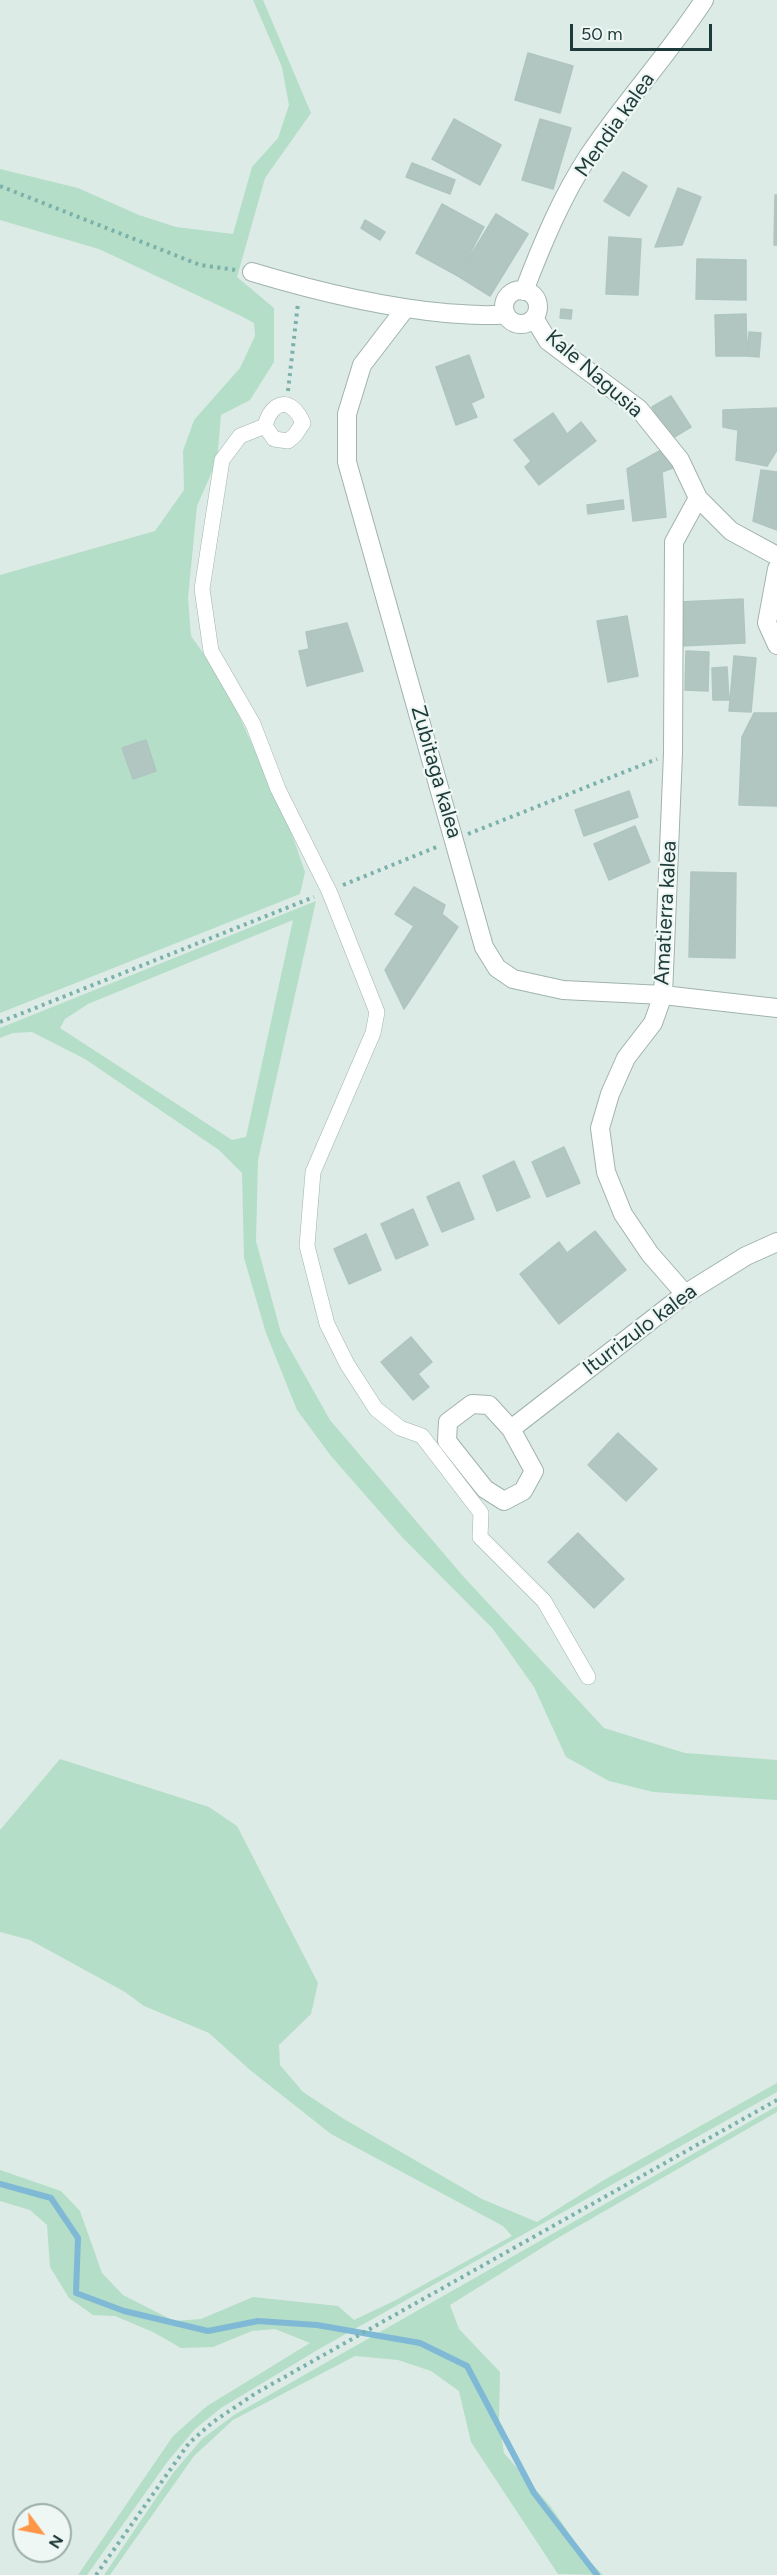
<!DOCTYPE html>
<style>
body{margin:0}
#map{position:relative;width:777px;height:2575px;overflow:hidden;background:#ddebe7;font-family:Figtree,sans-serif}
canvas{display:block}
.north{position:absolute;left:12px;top:2503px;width:60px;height:60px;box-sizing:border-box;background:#eef7f4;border:2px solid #9baca9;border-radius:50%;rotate:122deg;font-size:16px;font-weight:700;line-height:24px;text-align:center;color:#1e3b39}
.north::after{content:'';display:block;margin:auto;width:21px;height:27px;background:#ff9547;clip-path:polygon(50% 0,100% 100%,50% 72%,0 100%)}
.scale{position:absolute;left:570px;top:24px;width:142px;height:27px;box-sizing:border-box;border:3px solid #1e3b39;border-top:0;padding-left:8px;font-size:18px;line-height:21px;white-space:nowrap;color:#1e3b39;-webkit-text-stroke:4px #eef7f4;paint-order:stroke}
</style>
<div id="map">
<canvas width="777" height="2575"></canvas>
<div class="north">N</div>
<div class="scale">50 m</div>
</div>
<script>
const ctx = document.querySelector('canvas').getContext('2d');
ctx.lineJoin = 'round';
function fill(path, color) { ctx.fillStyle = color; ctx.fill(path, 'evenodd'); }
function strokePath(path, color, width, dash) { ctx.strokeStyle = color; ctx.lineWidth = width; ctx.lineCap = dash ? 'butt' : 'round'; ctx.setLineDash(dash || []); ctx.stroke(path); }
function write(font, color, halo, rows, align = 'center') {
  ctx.font = font + ' Figtree,sans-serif'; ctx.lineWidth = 4.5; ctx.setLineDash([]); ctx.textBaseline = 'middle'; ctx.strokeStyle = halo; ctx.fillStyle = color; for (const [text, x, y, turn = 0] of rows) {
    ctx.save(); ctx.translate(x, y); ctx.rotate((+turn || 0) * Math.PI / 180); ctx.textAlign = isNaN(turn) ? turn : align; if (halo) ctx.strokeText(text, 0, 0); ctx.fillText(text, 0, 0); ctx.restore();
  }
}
fill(new Path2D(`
 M253,0h10l48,113 -46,65 -28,99 37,31v54l-24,38 -29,15 -4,45 -20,46 -9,92 3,38 32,45 64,139 18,52 -5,22 -300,119v-438l155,-44 29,-41 -1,-39 11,-31 46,-52 15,-32 -1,-13 -15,-8 -140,-66 -99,-29v-51l78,19 61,27 37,12 57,7 19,-67 26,-29 11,-33 -7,-38z
 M316,901l-58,259 -2,81 25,92 49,87 132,155 142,153 81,25 92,7v40l-124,-8 -44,-11 -43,-24 -32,-70 -41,-58 -91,-92 -71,-81 -34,-46 -31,-77 -22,-75 -2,-85 -23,-23 -134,-91 -53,-27 -19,1 -13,5v-10zM293,920l-47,217 -14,3 -172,-112 5,-9 23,-15z
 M60,1759l149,48 28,19 81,157 -7,31 -32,31 1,20 23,27 41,27 138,80 55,23 67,-42 173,-97v9l-458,257 -98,59 -26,21 -27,32 -81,114h-9l95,-139 34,-30 103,-63 -35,-14 -23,2 -39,16 -32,1 -28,-16 -38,-16 -22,-1 -24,-17 -19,-31 -3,-42 -17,-15 -30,-9v-31l61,21 19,20 22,62 21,22 51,26 27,-2 52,-22 85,9 16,14 42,-20 116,-64 -9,-10 -172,-92 -81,-64 -41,-37 -65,-27 -19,-14 -95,-52 -30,-8v-102z
 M777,2106v6l-221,127 -106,66 9,24 41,43 -1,48 5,33 47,54 35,51 17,17 -45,-1 -87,-132 -12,-51 -28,-20 -33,-11 -43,-4 -122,64 -39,36 -84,119h-6l69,-102 29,-34 32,-24z`), '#b4dec7');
strokePath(new Path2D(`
 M0,2184l51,14 27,40 -2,55 48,18 84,20 50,-10 59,4 103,18 47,23 67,127 63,82`), '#7fb9d6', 6);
const building = new Path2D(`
 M528,53l45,13 -13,47 -45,-13z
 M454,119l47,26 -21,40 -48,-26z
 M540,119l31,9 -18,61 -31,-9z
 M412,163l43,17 -5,14 -44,-17z
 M623,172l24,14 -18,30 -25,-15z
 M678,188l23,9 -19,48 -27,2z
 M775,195h2v50h-3z
 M442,204l42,23 -26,49 -42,-23z
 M496,214l32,20 -38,62 -32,-20z
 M365,220l20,12 -5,8 -19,-12z
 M609,237l32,2 -3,56 -32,-1z
 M697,259l49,1v40l-50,-1z
 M561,309l11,1 -1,9 -11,-1z
 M746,314l1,42h-31l-1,-41z
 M749,332l12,1 -2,24 -12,-1z
 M469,355l15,42 -13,6 6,14 -21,8 -20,-58z
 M671,396l20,31 -20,12 -19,-32z
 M777,408v42l-10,16 -31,-6 2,-30 -15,-3v-17z
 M553,413l14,21 14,-12 15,19 -57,44 -14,-18 6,-6 -17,-21z
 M663,449l10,19 -11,4 4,45 -33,4 -6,-52z
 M761,470l16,2v58l-24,-9z
 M623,500l1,9 -36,5 -1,-9z
 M743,599l2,44 -65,3 -1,-44z
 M627,616l11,60 -30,6 -11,-61z
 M347,623l16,48 -56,15 -8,-35 10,-2 -3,-17z
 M686,651l23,1 -1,39 -23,-1z
 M734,656l22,2 -5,54 -22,-1z
 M727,667l2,33h-16l-1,-32z
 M754,713h23v93l-38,-1 3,-68z
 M146,740l10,31 -23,8 -11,-31z
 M629,791l9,26 -54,19 -9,-26z
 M635,826l15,36 -41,18 -15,-36z
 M691,872l45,1 -1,85 -46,-1z
 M414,887l31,18 -3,9 16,13 -54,82 -19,-39 29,-44 -19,-12z
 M564,1147l16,36 -33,14 -15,-35z
 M514,1161l16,36 -33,14 -14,-35z
 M459,1182l15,37 -32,13 -15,-35z
 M413,1209l15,36 -32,14 -15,-35z
 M595,1231l31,39 -67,54 -39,-50 39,-32 8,11z
 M366,1234l15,36 -32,14 -15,-35z
 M411,1337l21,25 -14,12 11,13 -16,13 -32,-38z
 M618,1433l39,36 -31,32 -38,-36z
 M578,1533l46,46 -30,29 -46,-46z`);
fill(building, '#b2c6c1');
strokePath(building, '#afc5c0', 1.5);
const pedestrian = new Path2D(`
 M265,426l9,13 14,2 7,-6 8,-12c-11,-26 -31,-24 -38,3l-25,10 -18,24 -20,129 9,62 42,73 25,65 51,102 48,121 -4,21 -60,139 -6,74 20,78 20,40 29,45 24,19 22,8 59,77 -1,24 64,64 44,76`);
const minor = new Path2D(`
 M252,272c63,19 127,35 194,41 20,1 39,4 59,1
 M504 307a17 17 0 1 1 34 0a17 17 0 1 1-34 0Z
 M524,291c18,-47 38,-95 65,-136 36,-54 80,-101 115,-155
 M405,309l-43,56 -15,49v48l137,485 13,21 16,11 50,11 100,5 114,13
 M534,318l14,23 91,68 41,51 18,38 33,33 46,25
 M777,569l-10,54 10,22
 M685,1294l-35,-40 -27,-40 -17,-42 -6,-44 10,-34 16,-36 27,-35 10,-28 10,-242 1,-211 24,-44
 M472,1404l17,1 22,24 23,42 -11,20 -19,10 -19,-12 -38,-48 1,-19z
 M511,1429l174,-135 61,-38 31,-14`);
strokePath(pedestrian, '#a0b3af', 16);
strokePath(minor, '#a0b3af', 20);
strokePath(new Path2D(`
 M0,186l200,79 36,5
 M288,391l10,-88
 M468,834l189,-75
 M343,885l96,-39
 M0,1022l314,-125
 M96,2575l93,-132 24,-21 43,-29 521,-293`), '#7bb1aa', 4, [3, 4.5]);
strokePath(pedestrian, '#fff', 15);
strokePath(minor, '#fff', 18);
write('21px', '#1e3b39', '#eef7f4', [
 ["Mendia kalea",615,125,-55],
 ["Kale Nagusia",594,374,41],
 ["Zubitaga kalea",436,772,74],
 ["Amatierra kalea",666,913,-87],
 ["Iturrizulo kalea",640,1330,-37]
]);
</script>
